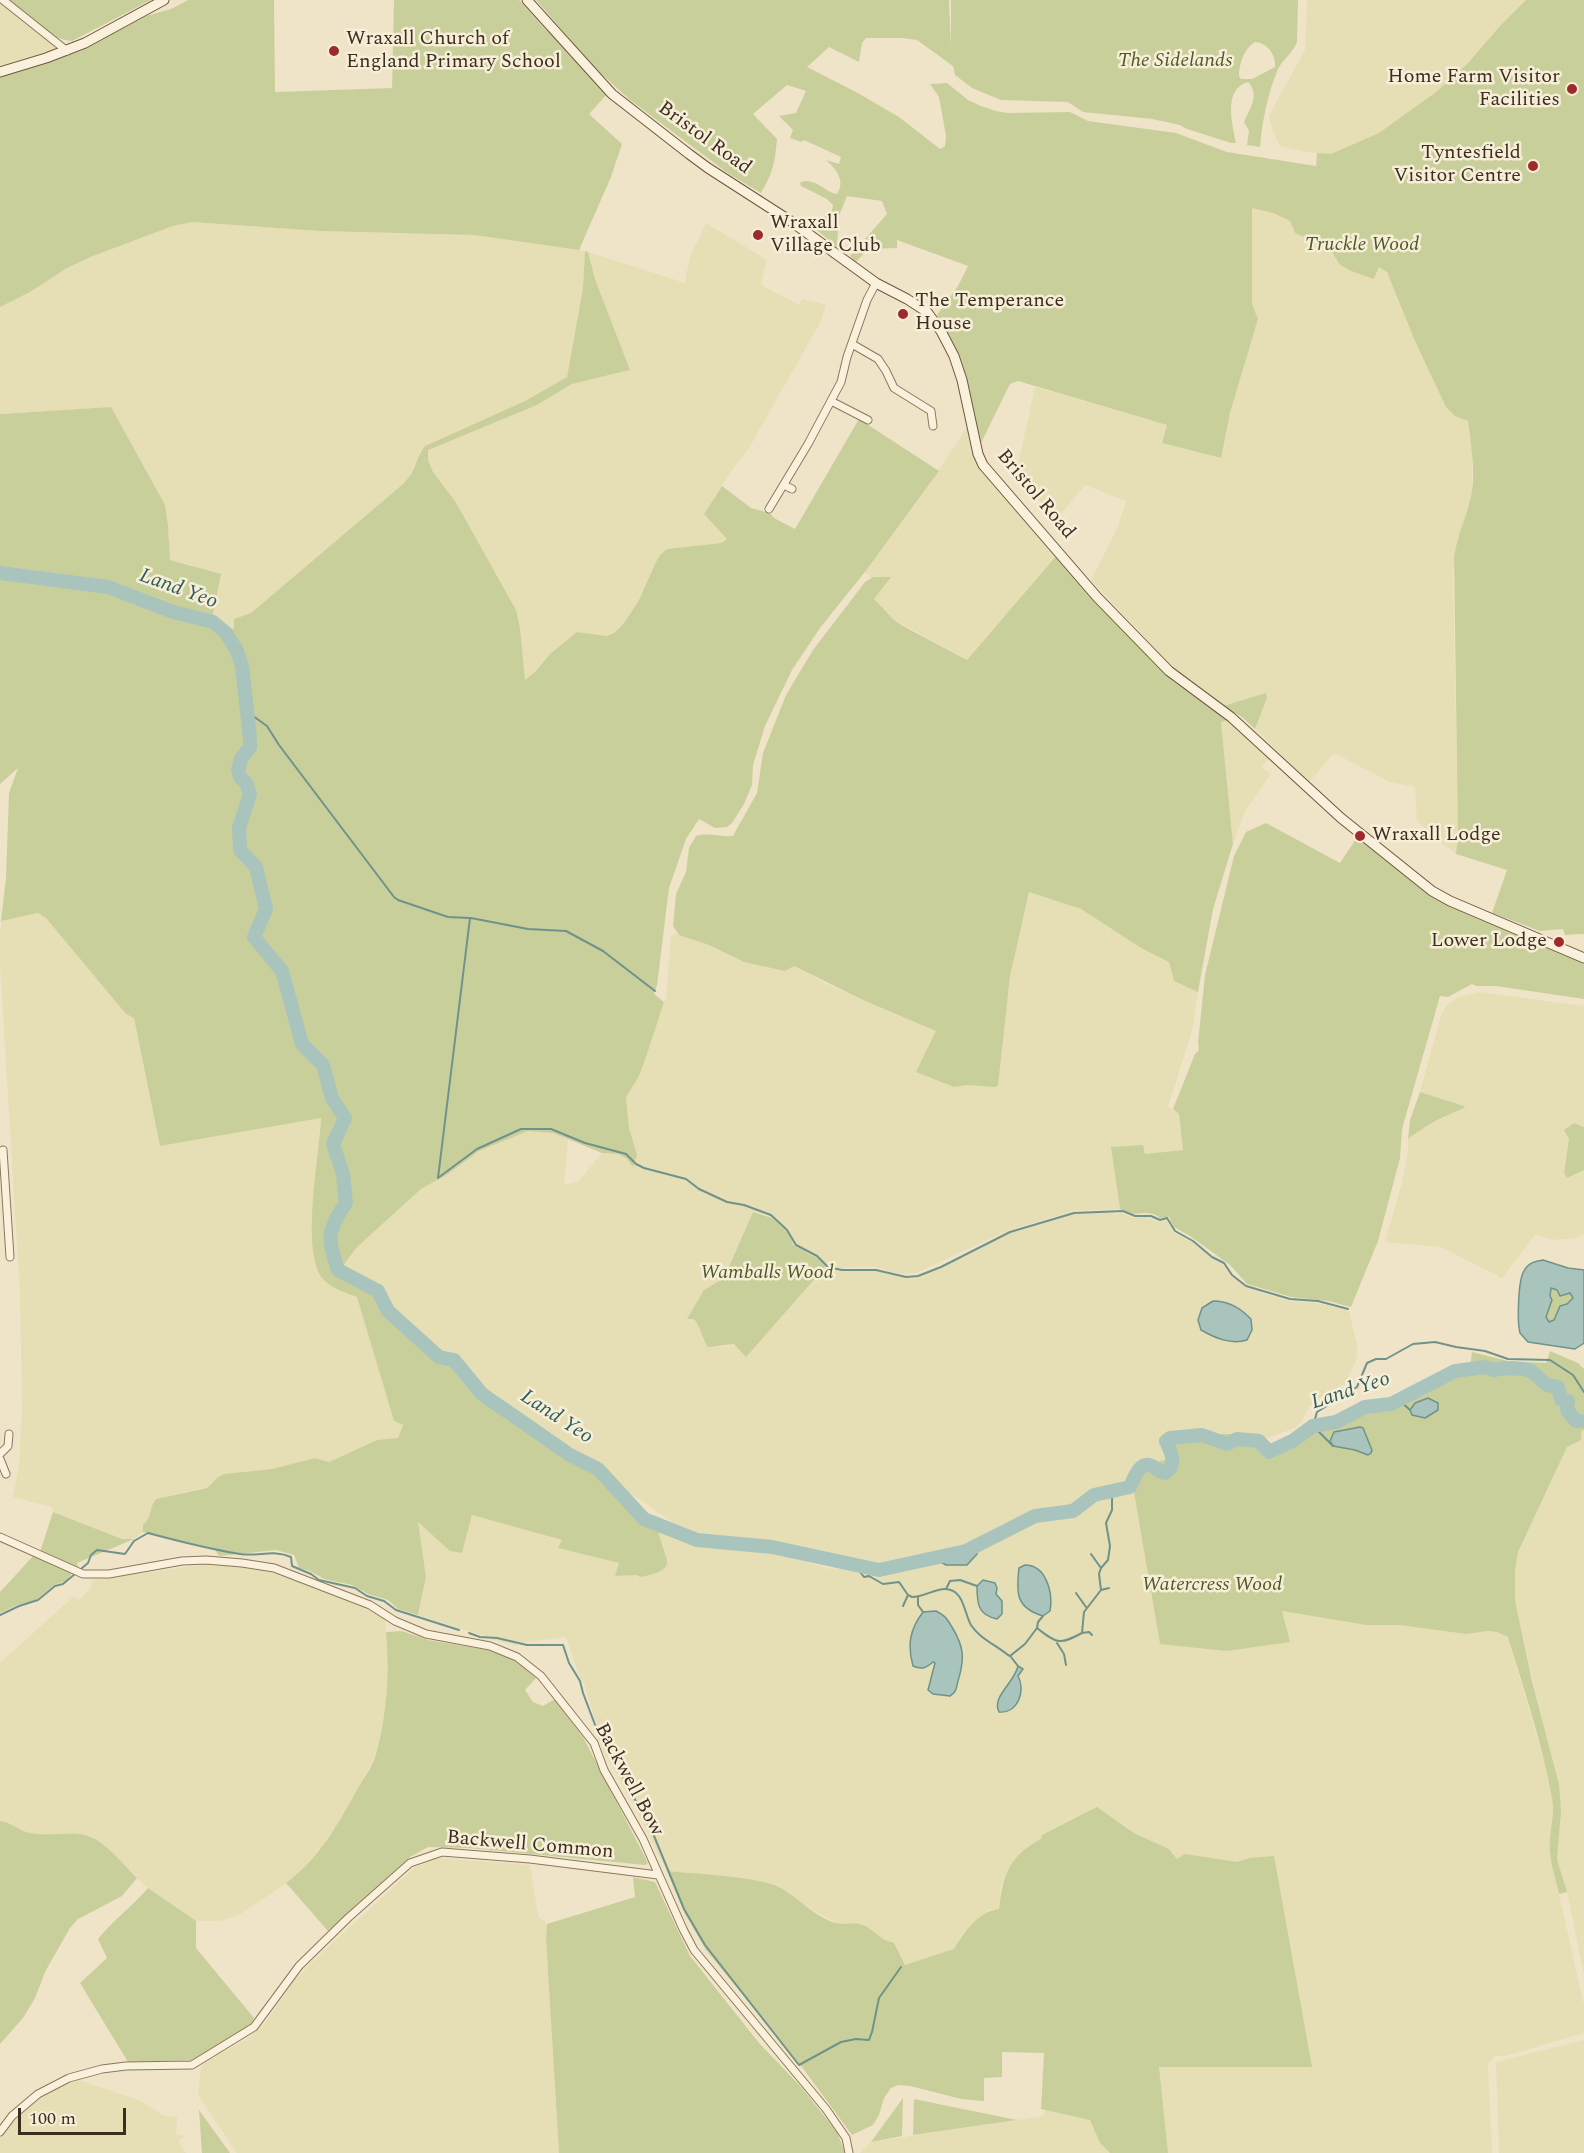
<!DOCTYPE html>
<style>
body{margin:0}
#map{position:relative;width:1584px;height:2153px;overflow:hidden;background:#f0e4c8;font-family:Spectral,serif}
canvas{display:block}
.scale{position:absolute;left:18px;top:2108px;width:108px;height:27px;box-sizing:border-box;border:3px solid #3d2e20;border-top:0;padding-left:8px;font-size:18px;line-height:21px;white-space:nowrap;color:#3d2e20;-webkit-text-stroke:4px #f7eed8;paint-order:stroke}
</style>
<div id="map">
<canvas width="1584" height="2153"></canvas>
<div class="scale">100 m</div>
</div>
<script>
const ctx = document.querySelector('canvas').getContext('2d');
ctx.lineJoin = 'round';
function fill(path, color) { ctx.fillStyle = color; ctx.fill(path, 'evenodd'); }
function strokePath(path, color, width, dash) { ctx.strokeStyle = color; ctx.lineWidth = width; ctx.lineCap = dash ? 'butt' : 'round'; ctx.setLineDash(dash || []); ctx.stroke(path); }
function write(font, color, halo, rows, align = 'center') {
  ctx.font = font + ' Spectral,serif'; ctx.lineWidth = 5; ctx.setLineDash([]); ctx.textBaseline = 'middle'; ctx.strokeStyle = halo; ctx.fillStyle = color; for (const [text, x, y, turn = 0] of rows) {
    ctx.save(); ctx.translate(x, y); ctx.rotate((+turn || 0) * Math.PI / 180); ctx.textAlign = isNaN(turn) ? turn : align; if (halo) ctx.strokeText(text, 0, 0); ctx.fillText(text, 0, 0); ctx.restore();
  }
}
fill(new Path2D(`
 M0,0l54,45v4l-54,17z
 M1307,0h220l-27,26 -32,37 -32,29 -56,41 -50,22 -29,-4 -21,-5 -7,-14 -4,-17 36,-65z
 M1252,208l21,5 17,8 5,12 35,16 10,16 11,6 24,7 4,-11 8,5 68,144 13,5 4,28v46l-17,54 -2,24 5,265 -2,16 -25,-19 -14,-15 -2,-33 -25,-5 -56,-29 -25,29 -54,-53 12,-31 -1,-4 -43,12 -36,-24 -96,-102 26,-51 9,-28 -41,-16 -27,33 -20,-18 -22,-26 19,-87 132,38 -4,18 57,15 10,-45 28,-94 -6,-15z
 M192,222l128,9 154,4 111,16 -2,37 -16,89 -42,24 -100,45 -5,6 -7,23 -10,9 -152,129 -17,6 1,9 -7,2 -16,-12 -20,-53 -22,-5 -2,-34 -57,-119 -111,7v-107l30,-15 37,-24 26,-12 80,-30z
 M706,223l61,37 -6,23 2,3 36,19 3,-6 24,6 -6,18 -71,125 -20,26 -25,40 24,25 -7,4 -54,6 -7,6 -5,9 -16,36 -15,23 -10,10 -6,3 -31,-4 -27,22 -15,18 -11,9 -4,-53 -65,-127 -22,-29 -5,-12v-11l109,-44 35,-21 58,-14 -35,-91 -7,-27 97,31 5,-27z
 M967,427l8,31 11,18 71,79 -90,105 -74,-41 -19,-19 10,-22 -14,-1 -5,-5 60,-81z
 M1227,720l43,38 -9,9 10,7 -26,37 -12,33 -12,-123z
 M1029,891l52,18 60,39 28,14 5,19 24,11 -6,39 -24,76 11,7 4,36 -38,4 -34,-7 9,62 -46,2 -65,19 -93,43 -15,1 -26,-7 -44,1 11,2h34l26,7 16,-1 54,-23 38,-21 64,-19 40,-1v2h9l11,4 11,-1 14,5 8,-1 6,11 20,11 18,15 11,6 6,5 3,6 15,13 44,13 27,2 32,8 9,39 -2,10 -10,23 -28,16 -9,8 -7,14 -7,7 -33,12 -18,-6 -80,7 2,19 -26,5 -15,25 -32,3 -22,16 -40,6 -67,33 -35,9 -55,8 -110,-22 -56,-5 -23,-7 -58,-40 -28,-24 -39,-23 -49,-34 -4,3 -29,-17 -12,-14 -12,-18 -19,-7 -46,-39 -13,-26 -40,-22 7,-4 13,-18 65,-59 27,-15 31,-23 49,-20 25,2 15,7 -4,45 14,-3 24,-29 16,1 9,5 6,7 -7,-69 12,-19 23,-70 5,-9 5,-62 5,-4 33,12 35,17 19,3 31,1 31,17 38,17 71,29 3,3 -20,40 37,15 14,-2 29,1 13,-110zM753,1212l14,3 18,15 8,15 29,16 -76,96 -10,-12 -16,2 -16,-5 -6,-18 -6,-5 -4,-1 16,-28 20,-12z
 M39,913l7,5 80,96 8,4 26,128 161,-28 -9,108 23,63 22,7 37,125 9,4 -5,13 -21,2 -48,22 -14,-4 -43,11 -48,5 -6,3 -11,10 -51,12 -7,21 -6,5v7l-9,7h-12l-69,-27 -1,-5 -39,-10 6,-32 3,-56 -2,-116 -20,-328v-28l1,-16z
 M1480,992l104,14v121l-10,-4 -5,16 -5,34 3,5 17,-8v64l-7,4 -21,2 -21,-5 -33,43 -61,-31 -56,-5 17,-59 6,-32v-12l14,-10 32,-17 11,-4 -1,-2 -44,-14 21,-76 5,-10 10,-8z
 M1582,1430h2v544l-17,-82 -10,-33 2,-75 -23,-90 -21,-94v-30l3,-18 49,-106 14,-6z
 M1133,1487l27,157 129,-2 -7,-31 84,14h33l67,9 22,-3 9,1 11,5 36,125 9,39 1,16 -4,23 1,19 33,146v28l-79,23h-10l-7,8 4,89h-324l-10,-86 57,-1 34,-208 -12,4 -52,-7 -8,4 -8,-10 -35,-16 -8,-7 -16,-9 -68,22 -16,9 -25,38 -2,23 -9,1 -27,22 -9,18 -49,15 -11,-22 -10,-2 -19,-15 -7,-2 -22,-1 -36,-21 -21,-15 -29,-7 -83,-9 -32,-63 -30,-54 -8,-19 2,-1 -14,-48 -7,-13 -12,-36 -46,6 -5,3 -97,-31 8,-38 -9,-56 34,30 11,1 10,-37 90,25 -3,8 60,15 -3,13 21,-1 29,-21 -6,-14 -2,-12 42,15 42,4 35,7 54,15 20,-1 20,4 17,1 24,-7 22,-3 47,-13 23,-13 18,-7 12,-8 41,-9 26,-15 27,-3z
 M208,1564l50,5 22,6 74,27 31,16 4,44 -1,35 -11,56 -35,65 -23,35 -17,18 -27,20 -38,25 -17,5h-24l-48,-33 -57,-52 -11,-2h-46l-13,-2 -16,-10 -5,-1v-158l74,-67 5,4 11,-11 2,-9z
 M441,1858l89,7 8,51 9,8 -1,14 13,215h-322l-39,-58 3,-28 3,-4 47,-27 14,-13 29,-42 18,-19 102,-94 20,-9z
 M1584,2040v113h-85l-3,-91z
 M78,2080l63,21 23,15 13,1 -1,17 10,2 -6,3 -1,3 7,11h-186v-15l9,-12 19,-18 23,-17z
 M1045,2109l45,11 10,22 10,11h-250l11,-11 173,-26z`), '#e6deb5');
fill(new Path2D(`
 M10,0h141l-79,41c-23,-1 -45,-27 -62,-41z
 M188,0h86l1,92 117,-4 2,-88h125l28,31 2,-2 58,65 -18,20 33,30 -11,33 -32,73 -105,-15 -154,-4 -128,-9 -19,4 -80,30 -26,12 -37,24 -30,15v-230l81,-26 65,-35 25,-7z
 M536,0h413l2,48v-48h347l-1,42c-4,11 -14,17 -19,27 -10,23 -16,53 -18,78l-13,-2 2,-14 -5,-9c6,-13 16,-28 4,-40 -25,7 -16,41 -12,61h-5l-44,-14 -7,-4 -28,-6 -69,-7 -15,-10 -67,-2 -29,-12 -17,-13 -2,-9 -36,-26 -14,-2h-37l-4,5 -3,19 -30,-15 -22,20 49,25 43,25 41,32 5,-3 1,-10 -7,-39 -9,-13 17,-1 21,17 13,6 15,5 12,2 62,-1 18,9 88,12 51,19 89,14 1,-13 14,1 48,-21 57,-41 32,-29 32,-37 26,-26h58v934l-19,1 -2,-6 -23,2 -48,-18 15,-43 -51,-16 2,-17 -4,-280c3,-21 12,-39 17,-60 5,-21 0,-54 -3,-76l-13,-5 -9,-9 -31,-66 -28,-69 -8,-5 -5,12 -23,-8 -11,-6 -10,-16 -35,-16 -5,-12 -17,-8 -21,-5v96l6,15 -28,94 -9,45 -59,-15 5,-18 -149,-44 -8,3 -31,63c-9,-46 -14,-93 -42,-132l21,-29 10,-20 -71,-26v8l-29,1 -12,13 -6,-6 37,-42 -5,-13 -35,-5 -8,20 -2,31 -31,-26c11,-3 26,-2 27,-16l-6,-6 -26,-13 -1,-3 4,-2c14,-1 21,11 33,13 9,-13 -1,-25 -11,-34l13,4 2,-7 -37,-17 -3,2 -11,-4 3,-8 -14,-14 17,-3 10,-22 -19,-6 -34,29 24,25c-2,23 -4,34 -16,54l-32,-19 -99,-74 -36,-33zM1255,42c12,1 21,12 20,25l-23,12h-11l-2,-3c0,-11 5,-28 16,-34z
 M585,251l3,1 7,27 35,91 -58,14 -35,21 -109,45v10l5,12 22,29 61,109 4,18 5,52 10,-8 15,-18 27,-22 30,4 7,-3 10,-10 15,-23 16,-36 5,-9 7,-6 54,-6 6,-4 -23,-25 18,-28 29,22 19,5 4,5 21,11 64,-110 80,52 -71,97 -48,60 -28,42 -27,56 -12,39 -1,20 -8,19 -12,19 -5,4 -12,1 -16,-9 -13,20 -17,49 -12,97 -3,9 10,8 -18,55 -8,21 -12,19 3,31 8,27 -4,12 -6,-8 -9,-5 -16,-1 -49,-20 -25,-2 -49,20 -31,23 -27,15 -65,59 -13,18 -7,4 40,22 13,26 46,39 19,7 12,18 12,14 29,17 55,41 13,6 10,10 11,5 28,26 34,27c4,31 26,41 -18,49l-3,-2 -22,1 4,-13 -61,-15 4,-8 -90,-25 -10,38 -12,-2 -32,-29 8,55 -8,38 -20,-6 -10,-9 -20,-6 -16,-9 -28,-6 -14,-8 -11,-3 -5,-13 -18,-5 -57,6 -5,-8 -71,-16v-7c9,-7 6,-18 13,-26l51,-11 11,-11 6,-3 48,-5 43,-11 14,4 48,-22 21,-2 5,-13 -9,-4 -37,-124c-13,-5 -31,-10 -38,-24 -16,-34 0,-115 2,-155l-161,28 -26,-128 -8,-4 -80,-96 -8,-5 -37,8 5,-43 3,-85 9,-25 -18,16v-370l111,-7 54,98 3,21 2,34 51,14 -9,44 16,12 6,-2v-9l17,-6 152,-129c16,-16 11,-24 22,-38l100,-45 42,-24 16,-89z
 M1057,555l32,40 50,50 32,35 56,40 -6,2 12,122 -20,65 -15,83 -24,-11 -5,-19 -28,-14 -60,-39 -52,-17 -19,84 -12,109 -3,2 -27,-2 -14,2 -38,-15 20,-41 -73,-31 -69,-34 -9,5 -41,-9 -35,-17 -30,-10 -6,-9 3,-32 10,-22 3,-24 7,-12c11,-4 25,1 37,0l1,-2 23,-41 6,-40 23,-58 27,-45 52,-68 8,-5h18l-17,22 19,20 10,7 64,34z
 M1266,693l1,5 -12,31 -13,-12 -19,-11z
 M1266,823l74,40 18,-27 64,52 162,75v36l-88,-13h-20l-4,-2 -24,13 -8,-1 -38,133 -2,29 -22,83 -27,66 -23,-6 -37,-4 -44,-13 -17,-19 -40,-29 -16,-9 -5,-10 -9,1 -6,-4 -8,-1 -12,1 -14,-5 -9,-62 32,-2 2,9 38,-4 -4,-36 -6,-5 22,-55 4,-4 -1,-7 7,-68 29,-119 12,-24z
 M1420,1092l44,14 1,2c-20,7 -40,18 -57,31l2,-19z
 M1574,1123l10,4v43l-17,8 -3,-5 5,-34 -5,-9z
 M753,1212l19,6 18,17 3,10 29,16 4,5 -80,91 -12,-13 -26,3c-7,-9 -7,-22 -15,-28h-6l17,-29 20,-12z
 M1551,1288l14,6 6,-1 2,5 -6,6 -7,2 -6,14 -5,2 -3,-5 6,-17 -2,-4z
 M1550,1351l28,12 6,6v61h-2l-1,10 -14,7 -49,105 -3,18v30l17,81 27,103 2,27 -4,48 10,33 -8,2c-4,-18 -11,-37 -9,-55 1,-14 5,-27 2,-41 -10,-55 -28,-108 -44,-161l-11,-5 -9,-1 -22,3 -67,-9h-33l-84,-14 8,31 -63,9 -67,-7 -28,-163 8,-16 25,-5 -1,-19 3,-7h77l18,6 7,13 26,-11 19,-13 20,-5 31,-15 27,-2 57,-31h20l3,-24 36,9 38,2z
 M53,1512l69,27h12l-57,24 2,6 -39,-17z
 M34,1555l38,18 -6,8 -12,4 -18,15 -19,5 -17,8v-21z
 M402,1631l26,9 59,10 18,5 9,4 22,19 -11,12 8,12 10,4 12,-7 28,38 65,126 -3,2 -177,-17 -40,-1 -18,10 -82,74 -42,-48c34,-25 52,-59 72,-95 7,-12 16,-24 19,-37 10,-40 13,-79 9,-119z
 M1097,1807l37,26 35,16 8,10 8,-5 52,8 12,-4 25,-2 38,211h-153l9,86h-58l-10,-10 -10,-23 -49,-11 3,-56 -42,-1v25l-18,1v23l-23,-2 -51,-13 -12,-1 -7,3 -7,10 -5,17 -6,10 -21,10 -47,-64 -99,-121 -21,-36 -18,-43c27,3 91,5 114,17 17,10 35,29 54,35 9,2 19,-1 28,2 12,5 16,15 31,18l11,22 49,-16c9,-16 25,-38 45,-40 4,-34 10,-53 42,-70l1,-4z
 M0,1821c11,1 19,10 30,12 16,3 32,0 48,1 24,1 42,28 59,44l-15,18 -44,23 -8,9 -24,42 -11,28 -12,20 -23,26z
 M633,1877l22,5 35,74 69,87 43,45 35,44 8,21h-286l-13,-215 1,-14 88,-27z
 M148,1888l48,33v27l58,70 -5,9 -54,33 -67,2 -48,-79 27,-25 -9,-19c15,-19 34,-32 50,-51z
 M903,2098l-1,38 -31,6z
 M914,2099l103,21 -104,15z
 M199,2110l31,43h-28z`), '#c9cf9b');
const water = new Path2D(`
 M1543,1260l25,8 16,2v73l-9,6 -47,-7 -8,-9c-3,-11 -2,-53 4,-62 4,-8 11,-10 19,-11zM1551,1288l6,2 3,6 10,-3 3,5 -6,6 -7,2 -6,14 -5,2 -3,-5 6,-17 -2,-4z
 M1213,1301c16,0 27,7 38,18l1,11 -5,10c-16,5 -32,-2 -46,-10l-3,-10 4,-12z
 M1428,1398l10,5v7l-13,8 -13,-3 -2,-5 5,-7z
 M1360,1427l3,1 9,22 -1,3 -3,2 -13,-5 -22,-4 -3,-5 4,-9z
 M978,1545l-1,9 -10,11h-21l-12,-7 32,-7z
 M1025,1565c22,0 28,29 25,46l-7,5c-27,-8 -27,-23 -24,-48z
 M983,1580l12,3 2,5 -1,6 6,7v13l-5,5c-19,-4 -20,-15 -20,-33z
 M936,1611c10,5 11,8 16,16 12,20 13,31 6,54 -2,7 -1,11 -8,15l-17,-2 -5,-4 7,-27 -2,-1c-7,6 -11,8 -20,4 -6,-21 -3,-37 10,-54z
 M1018,1666l5,3 -5,7c8,14 0,38 -19,36 -8,-15 16,-30 19,-46z`);
fill(water, '#a9c4bc');
strokePath(water, '#6f938a', 1.5);
strokePath(new Path2D(`
 M246,711l21,15 12,19 115,152 4,3 50,17 22,1 -32,260 39,-29 44,-20h30l34,14 41,11 10,10 8,4 42,11 13,10 28,13 17,3 27,10 16,15 9,15 21,11 11,11 14,3h34l30,7 12,-1 23,-9 69,-35 64,-19 49,-2 12,5h16l9,4 7,-2 8,13 18,10 19,16 12,6 8,12 14,11 44,13 28,2 30,8
 M471,918l57,11 38,2 37,20 52,40
 M1399,1400l11,10
 M1313,1426l4,-14 40,-25 10,-24 9,-4h10l27,-15 22,-2 21,5 29,4 23,8 42,1 23,15 11,17
 M1310,1428l8,3 15,15
 M1091,1554l10,14
 M853,1563l11,14 5,-1 14,8 16,-2 9,13 4,2c12,0 22,-8 33,-8 19,0 19,24 26,36 8,13 25,20 37,30l2,1 15,-12 12,-16c20,16 23,17 45,5l2,-21 17,-22 -2,-16 2,-6 7,-8 2,-14 -4,-23 6,-13v-15l7,-6
 M946,1589l4,-8 10,-1 17,6
 M1101,1590l8,-2
 M1076,1593l10,14
 M918,1597v8l5,7
 M903,1606l5,-11
 M0,1615l19,-9 19,-6 17,-14 8,-2 25,-21 3,-8 6,-5 28,4 9,-13 14,-8c30,8 61,16 92,21 18,3 34,-5 51,3l1,9 19,8 8,6 36,8 12,8 17,5 12,9 63,20
 M1037,1628l1,-6 5,-6
 M469,1633l11,4 17,1 30,7h36l6,18 11,18 3,12 14,37
 M1082,1633l7,-1 3,3
 M1057,1643l7,11 2,11
 M1011,1657l7,9
 M605,1744l47,87 32,78 21,36 94,120 42,-23 15,-3 13,1 3,-8 7,-34 22,-31`), '#6f938a', 2);
strokePath(new Path2D(`
 M0,573l108,14 65,25 40,10 13,11 11,18 5,15 8,72v9l-9,12 -3,11 2,7 6,6 4,11 -11,34 1,22 16,17 10,42 -12,28 28,34 20,73 21,21 9,33 13,20 -12,26 10,30 3,29c-19,28 -19,35 -8,67l40,21 10,20 51,46 15,3 28,34 88,61 28,14 46,50 53,21 75,7 107,23 87,-19 69,-35 38,-5 21,-16 36,-8c4,-9 10,-27 22,-21 6,3 7,6 13,7 13,-9 6,-20 1,-32l4,-3 32,-3 25,9 10,-5 22,2 10,11 25,-12 19,-14 23,-4 29,-15 26,-3 64,-33 31,-4 7,3 12,-2 18,1 8,2 16,14 11,2 3,12 7,2 -1,9 9,11h8`), '#a9c4bc', 14);
const minor = new Path2D(`
 M3,0l64,51
 M852,344l26,15 8,12 8,17 37,23 2,15
 M831,401l37,19
 M784,485l8,4
 M769,509l39,-65 33,-62 6,-25 20,-57 9,-17
 M3,1150l7,107
 M0,1454l8,-8 1,-12
 M0,1459l6,15
 M0,1537l83,37h26l73,-13 24,-1 36,3 32,5 96,37 25,16 31,13 64,12 27,11 24,19 53,67 10,27 39,69 40,90 11,21 132,159 20,29 3,15
 M0,2132l12,-16 26,-22 31,-16 33,-9 24,-3 66,-1 62,-38 45,-61 49,-48 62,-55 32,-11 88,7 128,16`);
const secondary = new Path2D(`
 M527,0l85,94 77,60 19,14 84,54 84,61 31,16 20,13 14,19 13,25 8,24 16,74 5,11 114,132 72,74 62,46 110,101 91,73 18,10 134,57
 M0,72l46,-14 39,-15 79,-43`);
strokePath(minor, '#8d765c', 9);
strokePath(secondary, '#6f573f', 11);
strokePath(minor, '#faf1dc', 7);
strokePath(secondary, '#faf1dc', 9);
for (const [x, y, r, color] of [
 [334,51,6,"#9e2a2b"],
 [1572,89,6,"#9e2a2b"],
 [1533,166,6,"#9e2a2b"],
 [758,235,6,"#9e2a2b"],
 [903,314,6,"#9e2a2b"],
 [1360,836,6,"#9e2a2b"],
 [1559,942,6,"#9e2a2b"]
]) { const dot = new Path2D(); dot.arc(x, y, r, 0, 2 * Math.PI); ctx.fillStyle = color; ctx.fill(dot); strokePath(dot, '#f7eed8', 2); }
write('20px', '#3d2e20', '#f7eed8', [
 ["Wraxall Church of",346,40],
 ["England Primary School",346,63],
 ["Home Farm Visitor",1560,78,"right"],
 ["Facilities",1560,101,"right"],
 ["Tyntesfield",1521,154,"right"],
 ["Visitor Centre",1521,177,"right"],
 ["Wraxall",770,224],
 ["Village Club",770,247],
 ["The Temperance",915,302],
 ["House",915,325],
 ["Wraxall Lodge",1372,836],
 ["Lower Lodge",1547,942,"right"]
], 'left');
write('italic 20px', '#4d5a26', '#f7eed8', [
 ["The Sidelands",1175,62],
 ["Truckle Wood",1362,246],
 ["Wamballs Wood",767,1274],
 ["Watercress Wood",1212,1586]
]);
write('20px', '#3d2e20', '#f7eed8', [
 ["Bristol Road",704,139,36],
 ["Bristol Road",1035,495,50],
 ["Backwell Bow",628,1780,62],
 ["Backwell Common",530,1846,5]
]);
write('italic 21px', '#2f5d5a', '#f7eed8', [
 ["Land Yeo",178,590,20],
 ["Land Yeo",1351,1392,-18],
 ["Land Yeo",556,1418,33]
]);
</script>
